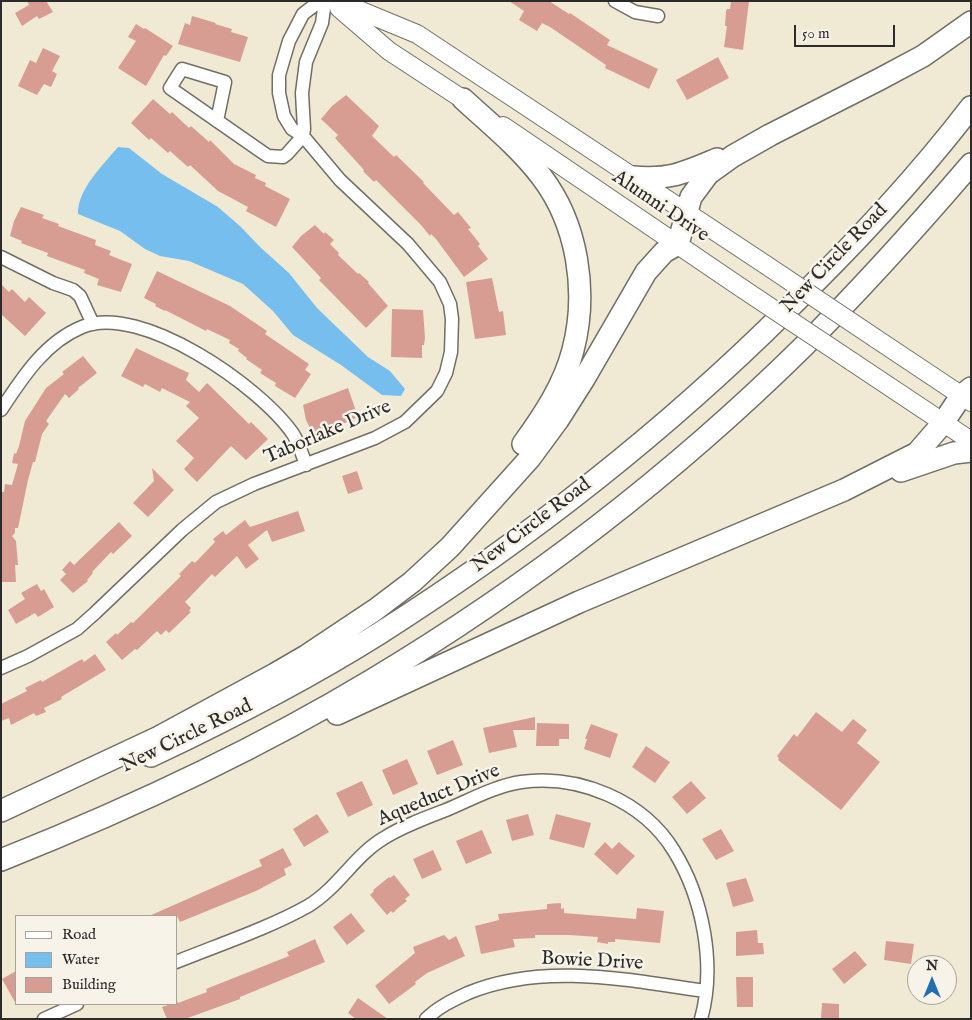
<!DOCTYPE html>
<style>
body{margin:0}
#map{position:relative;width:972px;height:1020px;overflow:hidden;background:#f0ead4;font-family:"IM FELL English",serif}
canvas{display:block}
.frame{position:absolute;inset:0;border:2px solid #2b2b2b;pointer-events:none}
.legend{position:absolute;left:15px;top:915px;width:162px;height:90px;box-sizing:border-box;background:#f7f3e8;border:1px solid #a5a39c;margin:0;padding:6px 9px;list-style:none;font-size:15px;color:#2b2b2b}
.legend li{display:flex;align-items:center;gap:10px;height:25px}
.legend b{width:25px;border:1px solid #a5a39c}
.north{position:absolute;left:907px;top:955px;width:50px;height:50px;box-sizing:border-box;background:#f7f3e8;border:1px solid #a5a39c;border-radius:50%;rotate:0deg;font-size:14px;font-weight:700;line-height:20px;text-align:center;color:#2b2b2b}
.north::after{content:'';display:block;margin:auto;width:18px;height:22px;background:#1f6fb2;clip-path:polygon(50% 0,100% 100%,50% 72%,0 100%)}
.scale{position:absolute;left:794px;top:25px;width:101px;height:22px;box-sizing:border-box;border:2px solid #2b2b2b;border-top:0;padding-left:6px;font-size:15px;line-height:18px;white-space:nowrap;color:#2b2b2b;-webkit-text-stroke:4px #f7f3e8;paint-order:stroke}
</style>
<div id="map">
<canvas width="972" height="1020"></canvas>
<div class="frame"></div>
<ul class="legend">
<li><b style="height:6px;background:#fff"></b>Road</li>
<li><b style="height:14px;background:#76beee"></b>Water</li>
<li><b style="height:14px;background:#d89d92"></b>Building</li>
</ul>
<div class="north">N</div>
<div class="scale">50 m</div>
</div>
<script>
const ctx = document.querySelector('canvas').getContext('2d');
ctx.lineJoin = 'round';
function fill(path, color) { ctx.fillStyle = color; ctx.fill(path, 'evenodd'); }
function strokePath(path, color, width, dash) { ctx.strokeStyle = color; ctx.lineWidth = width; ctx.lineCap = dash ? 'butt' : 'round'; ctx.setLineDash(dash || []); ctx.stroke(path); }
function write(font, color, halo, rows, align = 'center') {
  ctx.font = font + ' "IM FELL English",serif'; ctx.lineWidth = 5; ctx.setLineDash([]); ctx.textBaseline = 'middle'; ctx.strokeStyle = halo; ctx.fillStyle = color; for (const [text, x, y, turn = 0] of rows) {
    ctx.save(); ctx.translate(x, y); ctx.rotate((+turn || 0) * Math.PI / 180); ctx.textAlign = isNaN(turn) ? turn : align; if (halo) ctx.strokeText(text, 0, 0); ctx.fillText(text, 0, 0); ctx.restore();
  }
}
fill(new Path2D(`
 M118,147l11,1 33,26 56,33 23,20 19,20 29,26 28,35 51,49 22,14 15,18 -4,7 -19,-1 -41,-30 -48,-30 -20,-24 -30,-27 -54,-23 -29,-5 -15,-7 -25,-18 -42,-17c-1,-24 25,-49 40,-67z`), '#76beee');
fill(new Path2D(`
 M27,1h19l7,11 -14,7 -2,-3 -15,10 -7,-13 14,-8z
 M509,1h40l20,13 1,-1 40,27 -3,5 51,24 -9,20 -44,-21 1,-3 -56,-38 -8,-4 -5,8 -18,-11 5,-9z
 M731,1h18l-6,49 -19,-3 3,-21h-2l1,-15 1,-2h3z
 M192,16l24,7 -1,1 17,5 -1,3 17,5 -8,25 -62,-18 7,-21 5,2z
 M136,24l8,5 1,-1 28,18 -7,10 -2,-1 -18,31 -28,-18 18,-27 -8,-4z
 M43,48l17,8 -8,15 5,3 -6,13 -7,-3 -7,11 -19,-9 12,-26 6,3z
 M718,57l11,21 -42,22 -11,-20z
 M346,95l33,31 -7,10 22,21 2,-2 28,27 -1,1 31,32 4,-3 13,16 -3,1 12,15 -2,2 10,13 -24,18 -28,-38 -5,-5 -1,2 -9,-11 -45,-45 -2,2 -11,-11 1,-1 -29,-32 3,-3 -17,-16 11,-13z
 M153,99l17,15 2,-2 17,16 2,-2 18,16 1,-2 24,24 22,11 -1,3 11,5 -1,3 25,13 -14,28 -30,-16 2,-4 -30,-16 -28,-26 -2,2 -18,-16 -2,2 -17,-15 -2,2 -18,-17z
 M21,207l23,8 -2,3 17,6 -1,2 38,14 -1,5 16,6 -2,4 23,9 -11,28 -24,-7 2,-6 -15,-6 1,-3 -38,-14 1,-3 -27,-10 1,-2 -12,-5 4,-15z
 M315,225l9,9 1,-2 9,8 -4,4 9,9 -1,2 20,19 1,-1 10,9 -1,1 20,23 -22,22 -47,-48 2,-2 -29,-31 9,-11z
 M157,271l73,35 37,25 -2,3 44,30 -4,6 6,4 -16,24 -20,-12 1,-3 -16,-10 2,-3 -16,-11 1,-1 -9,-7 1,-2 -10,-6 1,-3 -23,-11 -1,2 -41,-21v1l-10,-5 1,-2 -12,-6z
 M492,278l7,34 4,-1 3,24 -31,4 -9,-57z
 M1,284l8,8 3,-3 13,13 4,-5 17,16 -21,23 -24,-22z
 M392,309l31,1 2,28 -1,7h-2v13l-31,-1z
 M136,348l53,25 -3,7 13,12 8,-9 42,41 2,-2 17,17 -22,21 -15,-14 -34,36 -13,-13 10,-11 -18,-17 23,-23 -13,-12 4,-4 -28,-14 -2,4 -15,-8 -2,3 -22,-11z
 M83,356l14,17 -19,15 1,1 -10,9 -4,-4 -19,27 3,3 -7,10 -7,28h-2l-5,18 -10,48h-3v5l-3,3 4,5 2,24h-3l1,17h-15v-90h3l1,-8 7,1 6,-21 -6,-1 2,-10 2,1 3,-8 6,-25 21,-33 18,-14 -2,-2z
 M348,388l10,29 -31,14 -1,-2 -13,5 -7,-14 -3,-15z
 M152,468l22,22 -26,27 -15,-14 21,-22z
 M357,471l6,18 -15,5 -6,-18z
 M298,511l7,20 -33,11 -5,-12 -19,15 11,14 -13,10 -9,-13 -22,21 -3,-3 -27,28 6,6 -2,3 2,1 -22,21 -3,-3 -5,5 -4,-4 -20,19 -2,-1 -13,11 -16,-18 10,-9 1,2 14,-13 2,1 48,-47 -2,-2 13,-13 3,2 20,-21 -2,-3 10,-8 3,4 19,-15 5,7z
 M119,522l13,14 -19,18 -2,-2 -19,20 1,1 -6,7 1,1 -15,12 -13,-13 6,-6 -4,-4 8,-9 4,4z
 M37,584l4,7 3,-2 10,18 -16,10 -3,-4 -19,11 -8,-14 17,-11 -4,-6z
 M95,654l11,16 -45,27 1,2 -18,9 2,4 -10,4 -2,-3 -23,12 -2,-7 -8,3v-17l26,-13 -2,-3 16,-8 1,2 40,-23 2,3z
 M816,712l26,20 11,-13 14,11 -10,13 23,19 -39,48 -63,-50 1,-2 -2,-2 17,-22 3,3z
 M535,717v13h-22l4,17 -28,6 -6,-25z
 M537,723l32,1v15h-10v7h-23z
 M591,724l27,10 -8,24 -26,-9 3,-10h-2z
 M453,740l10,25 -26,10 -10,-24z
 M646,746l24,16 -15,21 -23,-16z
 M407,759l11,25 -25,11 -11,-25z
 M362,781l11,24 -25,12 -12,-24z
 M691,781l15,17 -19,16 -15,-17z
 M317,814l12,18 -25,15 -11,-18z
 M528,814l6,21 -22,6 -6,-21z
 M556,814l35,9 -7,25 -35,-9z
 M721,829l13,22 -18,9 -14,-21z
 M482,830l10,23 -26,11 -10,-23z
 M605,842l7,7 7,-7 16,14 -18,19 -23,-21z
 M283,848l9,17 -8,4 2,6 -30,16 -76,31 -3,-6h-28l113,-50 -3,-6z
 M433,850l9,20 -20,9 -9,-20z
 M394,875l16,20 -5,4 2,2 -9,7 -5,5 -2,-2 -4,4 -17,-20 4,-4 -1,-1 16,-13 1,1z
 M746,878l8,23 -21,6 -7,-24z
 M561,903v6l3,-1v5l72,6 1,-11 27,3 -4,32 -45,-4v3h-7v2l-11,-2 1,-5 -29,-2h-34v3l-22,1 2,8 -34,7 -6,-28 24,-6 -1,-6 49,-5v-5z
 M351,913l14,18 -18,14 -14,-18z
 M757,930l1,13h5l1,11 -28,2v-24z
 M444,935l5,5 7,-4 9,20 -38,17 -12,9 1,2 -27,20 -14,-18 40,-33 -2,-6z
 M315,939l10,23 -85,35v2l-55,20h-18l-5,-12 9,-3h5l1,-3 1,2 29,-11 -1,-3 83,-33 -2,-4z
 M886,941l28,3 -3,20 -27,-4z
 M855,951l12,14 -23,19 -12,-15z
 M16,971v33l-14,-25z
 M736,977h17v30h-16z
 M358,998l30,21h-32l-8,-6z
 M822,1003l17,1v15h-18z`), '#d89d92');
const minor = new Path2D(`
 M615,1l20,11 23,4
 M217,121l8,-39 -43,-13 -12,19 92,64 6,4 15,1 4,-3 16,-18 1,-7 -2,-36 4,-31 16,-39 3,-22
 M1,257l52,26 20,7 7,6 13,28
 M1,410c21,-32 44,-68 81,-83 58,-25 179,60 211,107 6,9 9,20 13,31
 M1,668l27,-12 49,-27 18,-16 87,-83 34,-28 38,-18 121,-46 30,-16 32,-31 9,-18 5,-21 1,-33 -2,-15 -10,-22 -32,-38 -68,-64 -37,-44 -11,-7 -8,-13 -5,-23v-18l10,-34 14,-27 17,-13
 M176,962c42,-17 93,-34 132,-56 30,-18 47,-51 76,-68 19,-12 41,-20 62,-28 24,-10 49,-24 75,-28 57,-8 122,18 153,69 29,47 42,114 27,168
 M44,1019l33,-15
 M426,1019c12,-12 27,-19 42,-26 75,-31 160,-13 237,-2`);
const secondary = new Path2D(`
 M337,1l80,33 349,231
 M339,8l50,43 84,55
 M503,126l240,163
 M875,338l96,64
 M851,361l120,80`);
const motorway = new Path2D(`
 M463,99c26,24 56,48 78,77 37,48 47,116 32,174 -9,35 -29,65 -50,94
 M633,177c37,3 51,-4 84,-18
 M901,471l53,-18 17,-2
 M337,714l242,-112 265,-112 73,-37 26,-30 18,-27 10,-8
 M151,756c78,-37 156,-77 229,-123 146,-93 283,-200 406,-322 66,-64 129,-131 185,-204
 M1,811l158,-74 116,-63 31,-18 69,-46 37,-28 38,-35 80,-89 28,-38 26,-41 62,-107 18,-20 14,-8 13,-47 17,-23 25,-18 37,-21 110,-56 43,-23 48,-34
 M1,860c128,-51 253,-109 371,-180 155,-93 302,-206 431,-333 59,-59 114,-120 168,-183`);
strokePath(minor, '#706e66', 15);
strokePath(secondary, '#706e66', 20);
strokePath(motorway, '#706e66', 24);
strokePath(minor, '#fff', 12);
strokePath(secondary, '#fff', 18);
strokePath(motorway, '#fff', 21);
const secondaryBridge = new Path2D(`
 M766,265l109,73
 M743,289l108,72`);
strokePath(secondaryBridge, '#706e66', 20, []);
strokePath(secondaryBridge, '#fff', 18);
write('20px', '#2b2b2b', '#f7f3e8', [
 ["Alumni Drive",660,207,34],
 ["New Circle Road",835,259,-46],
 ["Taborlake Drive",328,433,-23],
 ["New Circle Road",532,526,-37],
 ["New Circle Road",187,737,-26],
 ["Aqueduct Drive",439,796,-23],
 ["Bowie Drive",592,962,3]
]);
</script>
